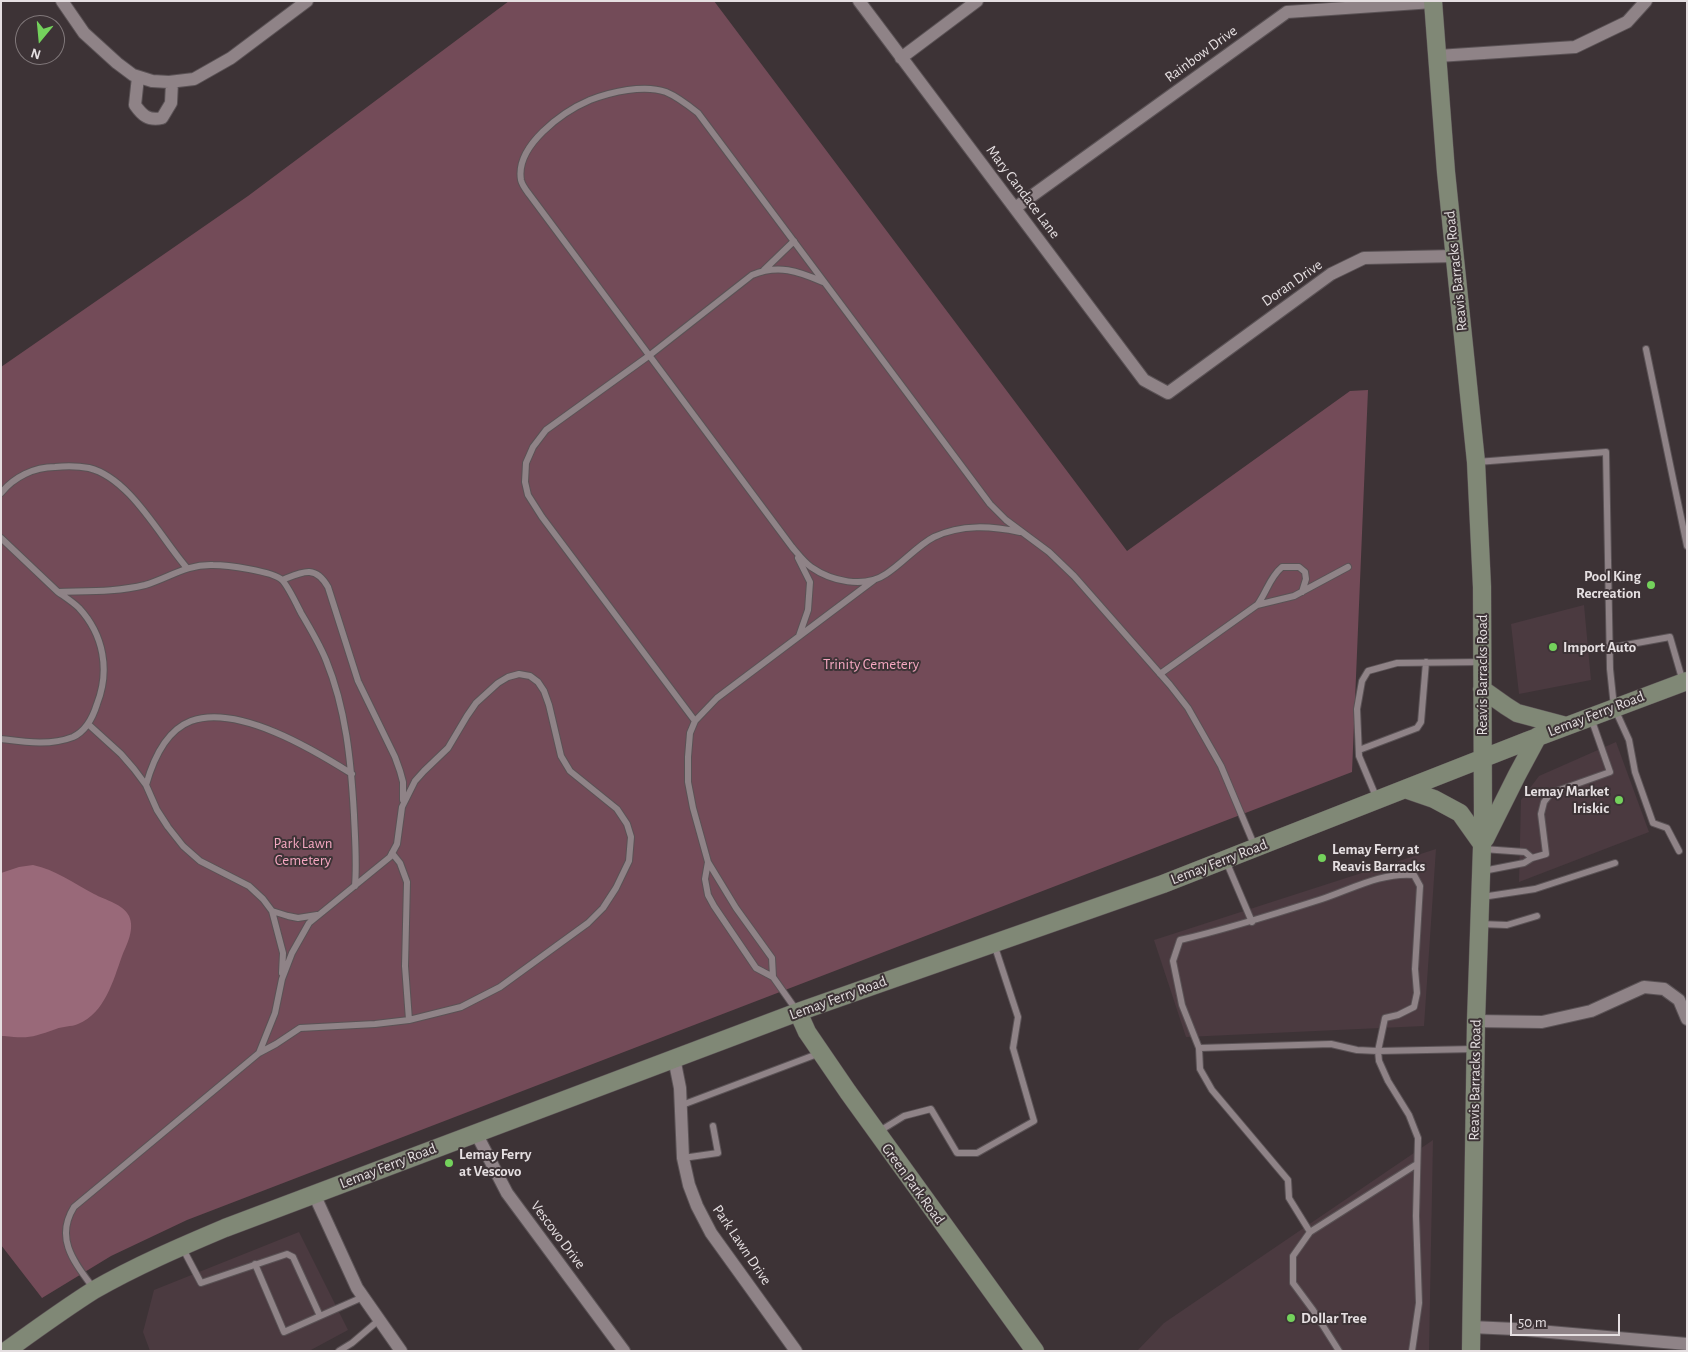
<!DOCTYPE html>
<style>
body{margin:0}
#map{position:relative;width:1688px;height:1352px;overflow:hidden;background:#3d3336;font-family:"Alegreya Sans",sans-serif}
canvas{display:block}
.frame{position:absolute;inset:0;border:2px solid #e5dfe1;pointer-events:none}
.north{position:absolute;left:15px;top:15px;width:50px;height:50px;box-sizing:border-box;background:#3d3336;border:1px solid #80787a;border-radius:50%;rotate:197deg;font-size:14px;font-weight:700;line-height:20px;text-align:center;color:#e5dfe1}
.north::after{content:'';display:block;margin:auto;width:18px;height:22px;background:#74d25c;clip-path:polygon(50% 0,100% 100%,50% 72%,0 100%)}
.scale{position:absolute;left:1510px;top:1314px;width:110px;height:22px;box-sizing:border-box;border:2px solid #e5dfe1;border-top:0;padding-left:6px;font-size:15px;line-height:18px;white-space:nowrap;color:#e5dfe1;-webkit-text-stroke:4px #3d3336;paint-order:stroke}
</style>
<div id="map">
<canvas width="1688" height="1352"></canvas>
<div class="frame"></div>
<div class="north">N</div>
<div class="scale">50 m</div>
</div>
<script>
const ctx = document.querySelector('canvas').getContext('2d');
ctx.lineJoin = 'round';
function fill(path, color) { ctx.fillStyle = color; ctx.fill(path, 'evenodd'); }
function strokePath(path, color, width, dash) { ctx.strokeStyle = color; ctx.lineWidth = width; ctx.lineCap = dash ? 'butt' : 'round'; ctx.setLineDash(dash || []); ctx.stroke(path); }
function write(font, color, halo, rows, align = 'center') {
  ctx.font = font + ' "Alegreya Sans",sans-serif'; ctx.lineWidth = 4; ctx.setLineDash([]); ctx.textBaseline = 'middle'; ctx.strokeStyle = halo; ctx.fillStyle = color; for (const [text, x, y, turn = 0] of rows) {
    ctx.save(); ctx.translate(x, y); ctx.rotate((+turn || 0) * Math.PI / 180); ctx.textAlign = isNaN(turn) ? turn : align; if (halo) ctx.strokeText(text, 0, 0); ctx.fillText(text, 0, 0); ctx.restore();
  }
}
fill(new Path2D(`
 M1584,605l7,75 -72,14 -8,-70z
 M1616,742l33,90 -130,50 2,-82 18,-24z
 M1436,849l-12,177 -238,11 -32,-97z
 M1433,1140l-4,211h-292l27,-28z
 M299,1232l49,98 -39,21h-159l-7,-19 11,-42z`), '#4b3a40');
fill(new Path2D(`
 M509,1h205l413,550 223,-160 18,-1 -16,382 -1165,448 -76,36 -69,42 -41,-53v-878l247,-171z`), '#734b58');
fill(new Path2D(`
 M33,865c23,5 40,18 61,29 11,6 29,10 35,22 6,13 -2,28 -7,40 -9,25 -17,57 -44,68 -7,3 -15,2 -22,5 -23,8 -27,10 -52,7h-3v-163l18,-6z`), '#996979');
const lane = new Path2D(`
 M764,270l30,-29
 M1646,349l41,197
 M1477,462l129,-10 4,217 4,38 15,33 6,32 18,51 14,5 12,23
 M1,493c13,-16 33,-26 54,-26 11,-1 23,-1 34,1 41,10 71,69 98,100
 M1020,532c-29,-6 -58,-8 -86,5 -16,8 -32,27 -48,37 -22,15 -55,7 -75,-7 -7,-5 -13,-13 -19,-20l-263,-353c-3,-4 -7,-9 -8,-14 -6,-34 41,-68 69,-80 21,-8 54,-16 76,-8 12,5 22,13 32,21l292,391 16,16 43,32 25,24 96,109 18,23 33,58 34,81
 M1,538l57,54c29,-1 59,0 87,-7 24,-7 41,-21 68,-20 13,0 60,6 69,15 6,6 15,25 19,33 9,15 18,30 25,47 20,49 25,101 28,155 1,24 3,47 1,71
 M798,558l12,24 -2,28 -9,26
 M282,580c20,-8 33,-16 46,7l30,94 37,76 5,14 3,11v18
 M1258,604c9,-13 12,-27 24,-37h17l6,5 1,7 -4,13
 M1609,648l61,-11 13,45
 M1160,674l97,-69 37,-9 54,-29
 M695,721l-153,-204 -14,-22 -3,-13 1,-19 7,-16 13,-17 104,-75 102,-80c26,-11 46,-4 71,7
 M88,724l33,30 13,15 12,16 11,25 11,17 15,19 17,15 49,25 14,13 9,12 16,5 10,2 19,-3
 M1,739c24,3 49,7 72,-2 13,-6 20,-20 24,-33 13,-33 7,-69 -18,-96 -6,-6 -14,-11 -21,-16
 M1359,750l58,-22 4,-6 5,-60
 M146,785c7,-25 19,-54 45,-64 47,-17 123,29 161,53
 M1377,799l-18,-43 -2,-47 5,-28 6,-10 29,-8 84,-1
 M1483,849l42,3 7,6
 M392,853l8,10 7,19 -2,84 4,54
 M1226,861l26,61
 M708,862l-3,17 3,16 6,11 42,62 17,9 24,34
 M1483,871l41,-8 8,-5 14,-4 -5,-40 3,-12 7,-9 59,-21 -19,-54
 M1482,897l53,-8 80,-26
 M272,911l11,42 -1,20
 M1480,924l27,1 30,-9
 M773,977l-1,-19 -36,-50 -28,-46 -15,-54 -5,-26v-25l2,-24 5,-12 22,-23 157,-118
 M1199,1048l1,21 12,21 76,90 1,18 21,34
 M682,1105l138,-52
 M878,1132l26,-16 27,-7 26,44h20l57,-32 -21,-73 5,-31 -24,-73
 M683,1158l35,-5 -5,-27
 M182,1247l19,36 86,-29 6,3 27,59
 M255,1264l29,68 79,-35
 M94,1289c-19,-26 -40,-50 -20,-82l185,-154 17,-9 24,-16 75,-4 34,-4 52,-13 39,-20 88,-64 15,-15 13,-20 13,-27 2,-24 -4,-13 -10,-15 -47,-38 -9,-15 -12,-51 -5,-14 -6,-9 -8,-6 -11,-2 -11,3 -10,6 -22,20 -9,13 -19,32 -24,23 -9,10 -13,26 -5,37 -7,13 -81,66 -17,30 -10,26 -7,34 -16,40
 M339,1351l13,-8 27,-23
 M1339,1351l-26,-41 -20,-27v-27l17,-24 107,-68
 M1412,1351l7,-48 -3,-87 2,-78 -9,-23 -21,-34 -9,-20 -1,-10 7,-33 13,-3 16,-8 3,-14 -2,-24 5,-83 -6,-11c-32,-3 -62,14 -92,24 -47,15 -94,30 -142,41l-7,21 9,44 17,43 132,-4 26,6 21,1 97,-2`);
const street = new Path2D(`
 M62,1l22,32 33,30 16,12 19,6 17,1 25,-3 37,-21 76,-57
 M859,1l285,379 24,13 163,-119 33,-16 91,-2
 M1438,56l137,-9 52,-25 19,-21
 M901,58l76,-57
 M138,77l-3,28c7,10 13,16 27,13l9,-15 1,-21
 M1015,208l272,-196 146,-10
 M1476,1021l66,1 49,-11 53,-24 20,2 15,11 8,19
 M674,1058l6,30 3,70 6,27 8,21 14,27 85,118
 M476,1133l31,60 117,158
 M314,1194l43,94 44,63
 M1471,1327l44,2 172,15`);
const secondary = new Path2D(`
 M1433,1l13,171 30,290 6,125 1,231 -7,203 -5,330
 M1482,689l24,17 11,7 49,13
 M1405,789l29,10 26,14 22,31
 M1485,839l32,-64 21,-39
 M798,1012l9,20 41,60 187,259
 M6,1351c29,-21 58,-42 88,-61 42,-24 86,-43 131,-62l573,-216 365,-128 364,-143 160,-60`);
strokePath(lane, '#5a5255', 8);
strokePath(street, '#5a5255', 14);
strokePath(secondary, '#5a5255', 19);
strokePath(lane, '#8f8387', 6);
strokePath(street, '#8f8387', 12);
strokePath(secondary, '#808876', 18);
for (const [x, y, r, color] of [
 [1651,585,5,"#74d25c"],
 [1553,647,5,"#74d25c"],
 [1619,800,5,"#74d25c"],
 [1322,858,5,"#74d25c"],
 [449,1163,5,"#74d25c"],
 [1291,1318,5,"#74d25c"]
]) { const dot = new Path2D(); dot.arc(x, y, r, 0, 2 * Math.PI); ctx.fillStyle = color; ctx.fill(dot); strokePath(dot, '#3d3336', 2); }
write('15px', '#e5dfe1', '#3d3336', [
 ["Rainbow Drive",1201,54,-36],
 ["Mary Candace Lane",1023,192,53],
 ["Reavis Barracks Road",1456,271,-96],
 ["Doran Drive",1292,283,-35],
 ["Reavis Barracks Road",1482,675,-90],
 ["Lemay Ferry Road",1596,714,-21],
 ["Lemay Ferry Road",1219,862,-21],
 ["Lemay Ferry Road",838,998,-20],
 ["Reavis Barracks Road",1475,1080,-89],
 ["Lemay Ferry Road",388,1166,-21],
 ["Green Park Road",913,1184,54],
 ["Vescovo Drive",558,1235,53],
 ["Park Lawn Drive",742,1245,56]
]);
write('bold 15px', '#e5dfe1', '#3d3336', [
 ["Pool King",1641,576,"right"],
 ["Recreation",1641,593,"right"],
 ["Import Auto",1563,647],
 ["Lemay Market",1609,791,"right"],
 ["Iriskic",1609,808,"right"],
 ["Lemay Ferry at",1332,849],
 ["Reavis Barracks",1332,866],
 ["Lemay Ferry",459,1154],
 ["at Vescovo",459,1171],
 ["Dollar Tree",1301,1318]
], 'left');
write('15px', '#f4a7c0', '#3d3336', [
 ["Trinity Cemetery",871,664],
 ["Park Lawn",303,843],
 ["Cemetery",303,860]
]);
</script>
